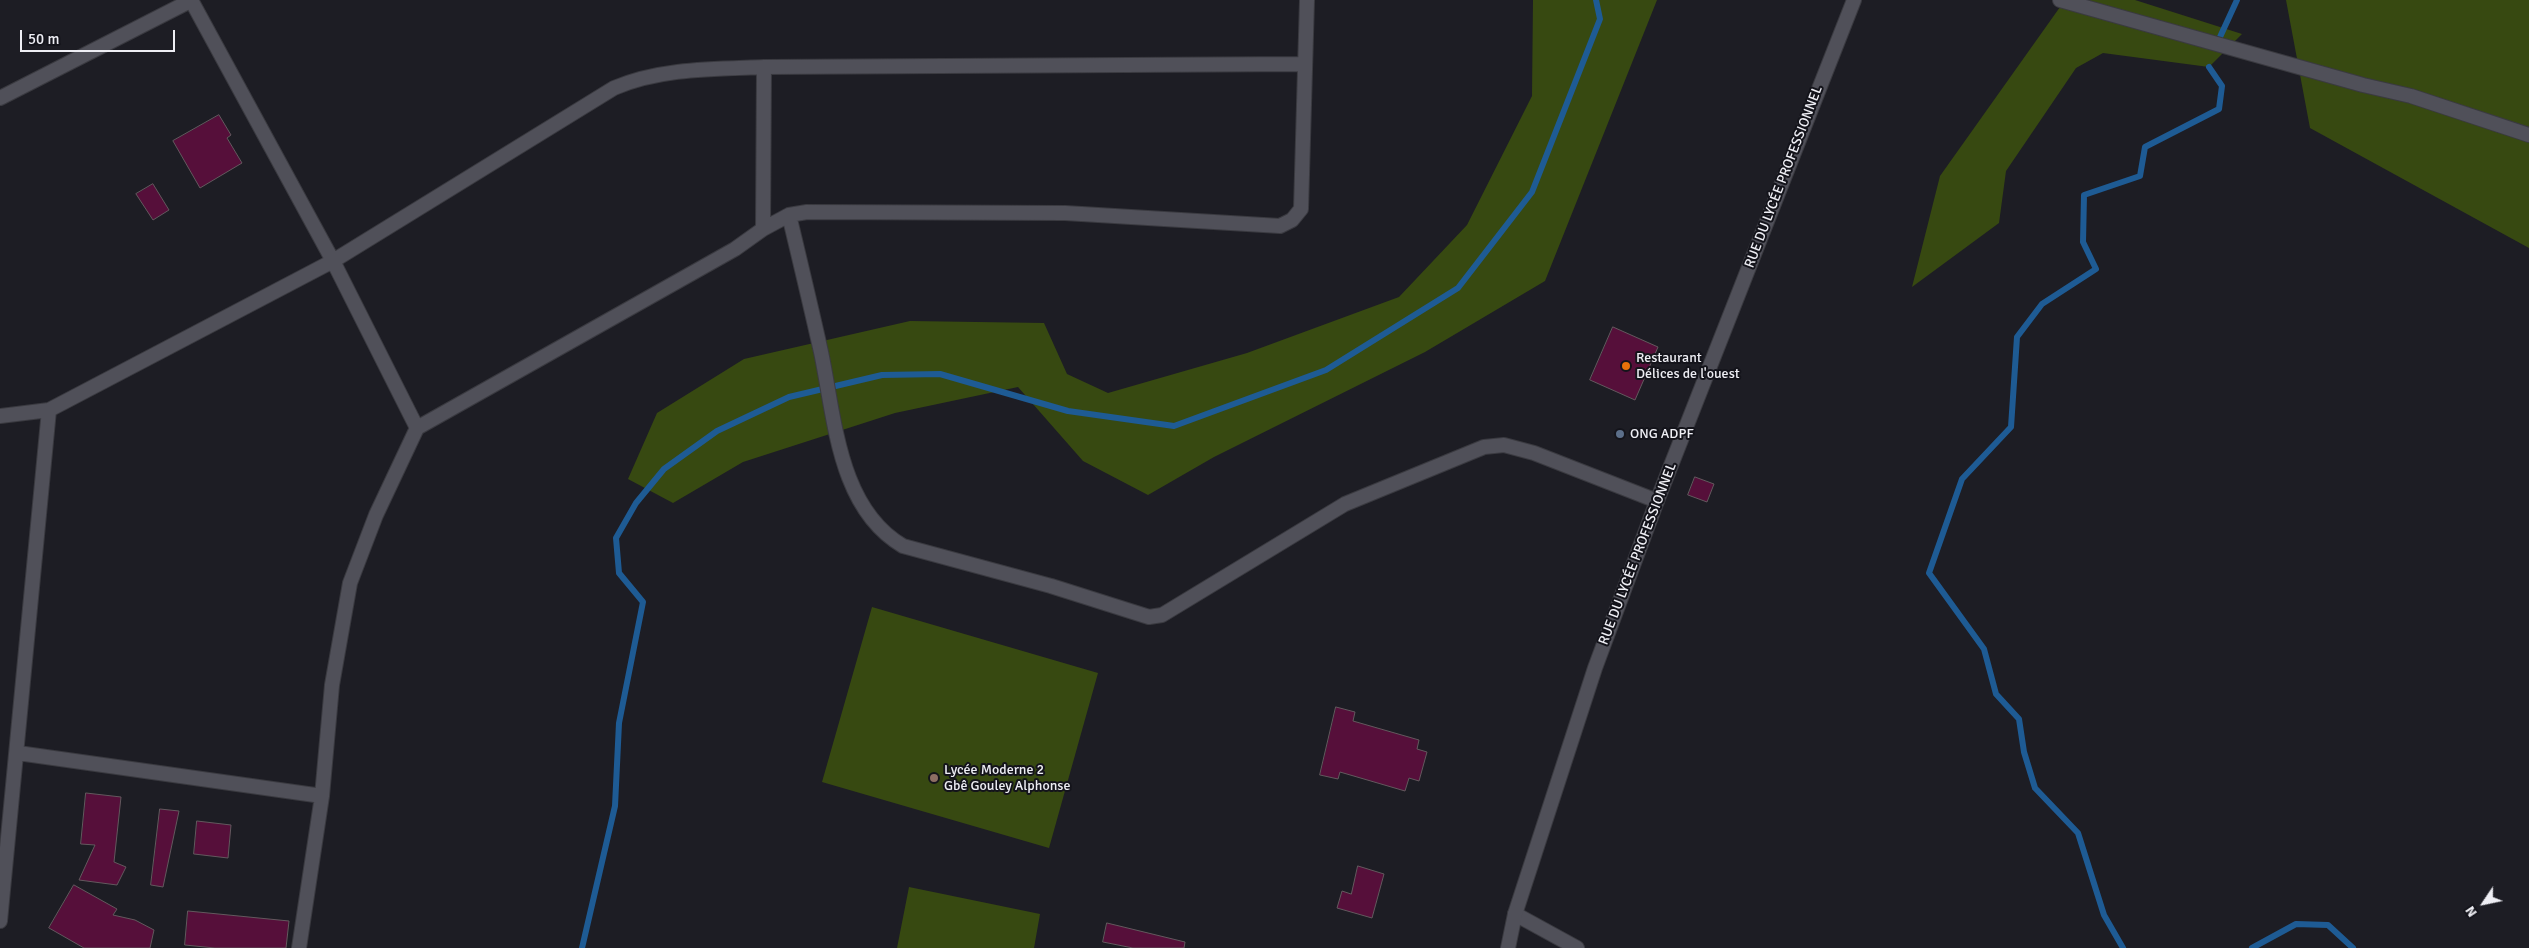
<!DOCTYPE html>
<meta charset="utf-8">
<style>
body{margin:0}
#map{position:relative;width:2529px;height:948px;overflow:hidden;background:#1d1d24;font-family:Signika,sans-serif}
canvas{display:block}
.north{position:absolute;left:2459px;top:878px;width:50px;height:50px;-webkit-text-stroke:4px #14141b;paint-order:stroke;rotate:236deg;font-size:14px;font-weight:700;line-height:20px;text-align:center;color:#eeeef4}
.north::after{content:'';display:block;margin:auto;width:18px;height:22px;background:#eeeef4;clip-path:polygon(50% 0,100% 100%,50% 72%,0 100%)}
.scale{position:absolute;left:20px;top:30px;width:155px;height:22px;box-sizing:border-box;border:2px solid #eeeef4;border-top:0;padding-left:6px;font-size:15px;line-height:18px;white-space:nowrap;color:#eeeef4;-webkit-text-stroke:4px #14141b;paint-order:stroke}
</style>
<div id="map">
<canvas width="2529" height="948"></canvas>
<div class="north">N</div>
<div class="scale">50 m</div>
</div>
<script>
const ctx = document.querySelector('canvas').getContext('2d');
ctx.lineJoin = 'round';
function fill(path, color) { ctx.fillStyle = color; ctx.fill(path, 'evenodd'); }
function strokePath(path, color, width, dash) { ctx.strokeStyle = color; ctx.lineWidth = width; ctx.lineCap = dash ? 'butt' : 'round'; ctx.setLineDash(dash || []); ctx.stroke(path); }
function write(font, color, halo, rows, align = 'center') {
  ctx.font = font + ' Signika,sans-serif'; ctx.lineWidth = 4; ctx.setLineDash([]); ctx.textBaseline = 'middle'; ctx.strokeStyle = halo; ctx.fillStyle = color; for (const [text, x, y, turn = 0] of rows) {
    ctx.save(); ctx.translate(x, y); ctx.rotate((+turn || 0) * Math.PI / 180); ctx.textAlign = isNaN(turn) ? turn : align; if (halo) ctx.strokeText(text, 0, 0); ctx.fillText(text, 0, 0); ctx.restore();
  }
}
fill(new Path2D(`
 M1533,0h124l-112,281 -120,71 -211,105 -66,38 -65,-34 -65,-74 -123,26 -152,49 -70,41 -45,-24 29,-66 87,-54 166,-38 134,2 23,51 41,19 139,-40 152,-56 68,-72 65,-129z
 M2065,0h70l107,34 -33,33 -106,-14 -27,15 -70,103 -7,52 -87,64 28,-111z
 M2286,0h243v248l-219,-120z
 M872,607l226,66 -49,175 -227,-66z
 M909,887l131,27 -6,34h-137z`), '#374911');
strokePath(new Path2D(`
 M2220,37l17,-37
 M582,948l33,-142 4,-83 24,-121 -24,-29 -3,-35 20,-35 28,-34 53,-38 72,-34 93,-22 58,-1 128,37 106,15 152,-56 132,-82 74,-96 68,-173 -4,-19
 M2123,948l-19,-33 -26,-82 -43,-45 -11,-36 -5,-33 -23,-25 -12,-45 -55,-76 33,-94 49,-52 6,-90 25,-33 54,-35 -13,-27 1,-47 56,-19 5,-29 74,-38 3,-23 -13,-19
 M2252,948l44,-24 32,1 25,23`), '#1e5b94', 6);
const building = new Path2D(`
 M219,115l12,20 -4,3 15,25 -42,25 -27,-47z
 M153,184l16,26 -16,10 -17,-26z
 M1613,327l45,20 -23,53 -45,-20z
 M1695,477l19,7 -7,18 -19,-7z
 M1336,707l19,5 -2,9 66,19 -2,9 10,3 -8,29 -10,-3 -4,13 -65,-19 -2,7 -18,-4z
 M86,793l35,4 -7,65 12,5 -9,18 -38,-5 16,-35 -14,-1z
 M160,809l19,2 -16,76 -12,-2z
 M197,821l34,4 -3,33 -34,-4z
 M1358,866l26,8 -12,44 -35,-10 5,-17 9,3z
 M74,885l43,24 -4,6 22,5 19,10 -4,18h-66l-35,-20z
 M188,911l101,10 -3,27h-71l-30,-3z
 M1107,923l78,19 -1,6h-51l-30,-6z`);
fill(building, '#560f3a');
strokePath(building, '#63595e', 1);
const minor = new Path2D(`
 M191,0l142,261 84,167
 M2060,0l303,85 48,11 118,39
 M0,98l192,-98
 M789,215c11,46 22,92 32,137 14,66 17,156 82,194l148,40 98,31 13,-2 183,-111 139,-57 20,-2 30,8 123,48
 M763,229l1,-162
 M0,416l49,-6 284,-149 281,-173c46,-20 100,-19 150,-21l541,-3
 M18,753l304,43
 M1515,914l62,34
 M0,921l49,-511
 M299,948l23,-152 10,-111 18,-102 26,-68 41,-87 318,-179 28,-20 26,-14 18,-3 258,1 215,13 12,-6 9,-11 6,-209`);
const secondary = new Path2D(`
 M1508,948l7,-34 80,-246 62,-167 197,-501`);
strokePath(minor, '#3a3a40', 16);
strokePath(secondary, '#3a3a40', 16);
strokePath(minor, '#505059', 14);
strokePath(secondary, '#505059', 14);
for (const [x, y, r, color] of [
 [1626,366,5,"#e8710a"],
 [1620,434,5,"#5c6f8a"],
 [934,778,5,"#8d6e63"]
]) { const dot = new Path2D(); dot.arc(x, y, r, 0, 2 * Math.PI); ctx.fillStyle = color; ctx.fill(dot); strokePath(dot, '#14141b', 2); }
write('14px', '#eeeef4', '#14141b', [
 ["RUE DU LYCÉE PROFESSIONNEL",1784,177,-69],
 ["RUE DU LYCÉE PROFESSIONNEL",1638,554,-69]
]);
write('14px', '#eeeef4', '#14141b', [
 ["Restaurant",1636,358],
 ["Délices de l'ouest",1636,374],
 ["ONG ADPF",1630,434],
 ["Lycée Moderne 2",944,770],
 ["Gbê Gouley Alphonse",944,786]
], 'left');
</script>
